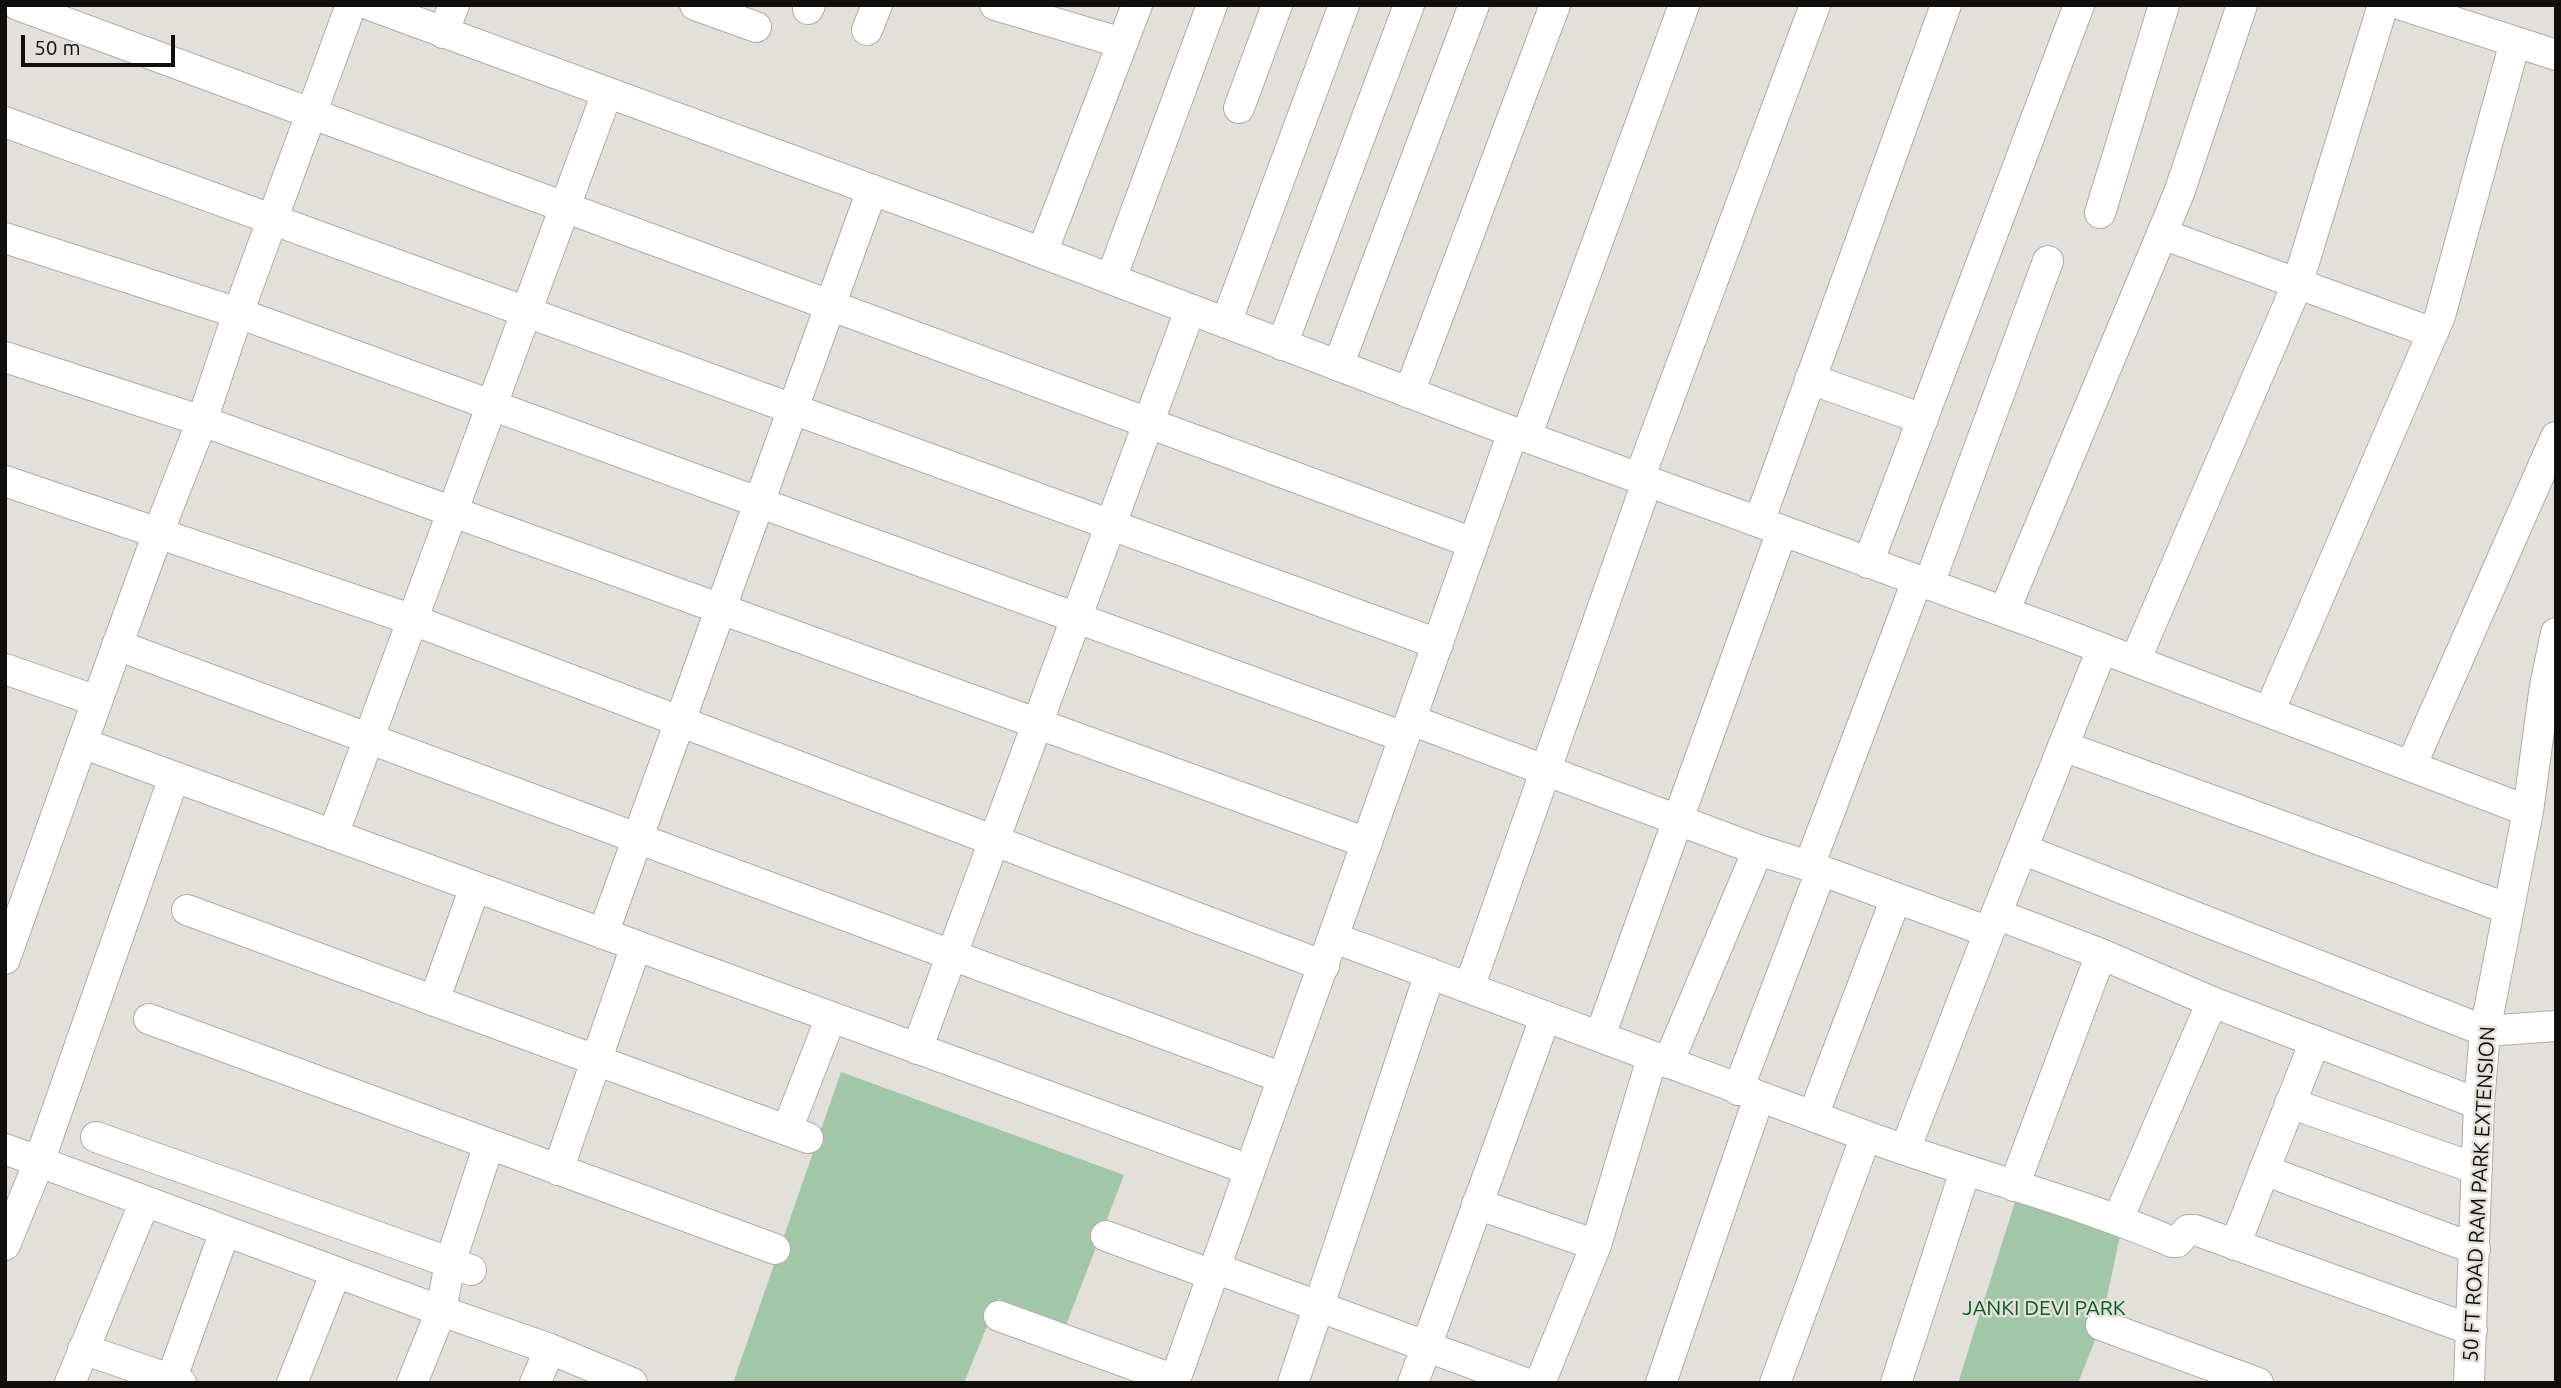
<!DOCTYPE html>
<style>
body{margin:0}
#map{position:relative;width:2561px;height:1388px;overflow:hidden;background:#e3dfdb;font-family:Ubuntu,sans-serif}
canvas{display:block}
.frame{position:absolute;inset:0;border:7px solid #110f0e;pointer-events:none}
.scale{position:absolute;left:21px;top:35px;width:154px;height:32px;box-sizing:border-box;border:4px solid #110f0e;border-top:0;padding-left:9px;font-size:21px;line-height:24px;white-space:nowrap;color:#110f0e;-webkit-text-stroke:5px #e3dfdb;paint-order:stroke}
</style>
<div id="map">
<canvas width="2561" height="1388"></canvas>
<div class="frame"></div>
<div class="scale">50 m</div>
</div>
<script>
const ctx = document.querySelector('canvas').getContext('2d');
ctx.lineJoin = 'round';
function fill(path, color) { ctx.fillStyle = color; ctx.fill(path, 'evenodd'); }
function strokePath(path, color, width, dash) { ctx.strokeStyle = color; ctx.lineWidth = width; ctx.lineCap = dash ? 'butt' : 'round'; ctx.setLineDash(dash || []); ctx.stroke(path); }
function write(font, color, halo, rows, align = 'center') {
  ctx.font = font + ' Ubuntu,sans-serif'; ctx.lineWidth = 5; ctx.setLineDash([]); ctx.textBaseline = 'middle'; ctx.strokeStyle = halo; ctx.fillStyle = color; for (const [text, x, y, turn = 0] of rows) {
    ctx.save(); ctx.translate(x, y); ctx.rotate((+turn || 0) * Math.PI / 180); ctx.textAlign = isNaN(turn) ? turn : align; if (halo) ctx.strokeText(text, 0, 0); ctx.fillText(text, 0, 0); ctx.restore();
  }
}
fill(new Path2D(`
 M841,1072l283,103 -58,150 -68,-26 -34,84h-231z
 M2015,1202l106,29 -20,94 -23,58h-120z`), '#a1c7a6');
const minor = new Path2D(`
 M18,5l1455,538
 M370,5l641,236 502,191 546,200 469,179
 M695,5l61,22
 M995,5l127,38
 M2402,5l154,50
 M808,9l2,-4
 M867,30l10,-25
 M443,33l11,-28
 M1239,108l38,-103
 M5,122l1433,522
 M2100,213l64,-208
 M2162,234l271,99
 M5,238l233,75 1166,424
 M1042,253l95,-248
 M1111,279l101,-274
 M1226,323l118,-318
 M1282,345l127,-340
 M5,357l197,64 1165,422
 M1338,366l136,-361
 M1810,379l113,40
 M1409,393l146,-388
 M1526,437l158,-432
 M1639,479l176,-474
 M5,481l408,139 911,346
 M1759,522l187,-517
 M1868,563l211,-558
 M1929,584l119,-323
 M2004,612l175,-419 63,-188
 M117,645l1166,433
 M2135,661l162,-376 86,-280
 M5,669l92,32
 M2269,712l171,-396 75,-274
 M1411,720l347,130 51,16 180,66
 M82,743l1168,427
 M2063,746l446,163
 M2411,766l145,-329
 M333,835l274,-742
 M2022,849l463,182 71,-5
 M1809,866l108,-285
 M187,910l621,228
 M1996,914l105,40 111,48 267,102
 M603,934l269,-744
 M1334,938c178,65 355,133 532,198 102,38 207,63 306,106h5l11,-12h7l277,100
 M5,959l77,-216 76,-210 44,-112 36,-108 113,-308
 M1469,988l178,-506
 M434,1001l41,-114
 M149,1019l626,230
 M1600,1036l182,-505
 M917,1049l273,-739
 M1668,1063l90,-213
 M1738,1090l83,-219
 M2290,1103l187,66
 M1813,1116l83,-218
 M787,1130l44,-113
 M96,1137l375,133
 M5,1149l436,162 109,38 82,34
 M1905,1150l84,-218 113,-283
 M558,1170l78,-224
 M2264,1170l211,79
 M2014,1186l87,-232
 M1477,1204l119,41
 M2118,1219l94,-217
 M1106,1236l107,39
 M5,1245l34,-83 135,-385
 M2235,1245l80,-204
 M1215,1268l310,115
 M999,1316l176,64
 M2101,1325l157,58
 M83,1349l98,34
 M171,1380l54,-149
 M70,1383l75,-182
 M292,1383l44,-111
 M412,1383l29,-72 9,-48 39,-119
 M535,1383l15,-34
 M1174,1383l339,-951
 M1293,1383l137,-410
 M1413,1383l132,-365
 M1540,1383l56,-138 56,-187
 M1661,1383l98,-286
 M1775,1383l91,-247
 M1896,1383l69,-212
 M2469,1383l10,-279 6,-73 43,-220 17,-125 11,-53`);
strokePath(minor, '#afaba7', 32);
strokePath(minor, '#fff', 30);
write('21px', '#110f0e', '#e3dfdb', [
 ["50 FT ROAD RAM PARK EXTENSION",2479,1194,-87]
]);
write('21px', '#015c23', '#e3dfdb', [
 ["JANKI DEVI PARK",2044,1308]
]);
</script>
